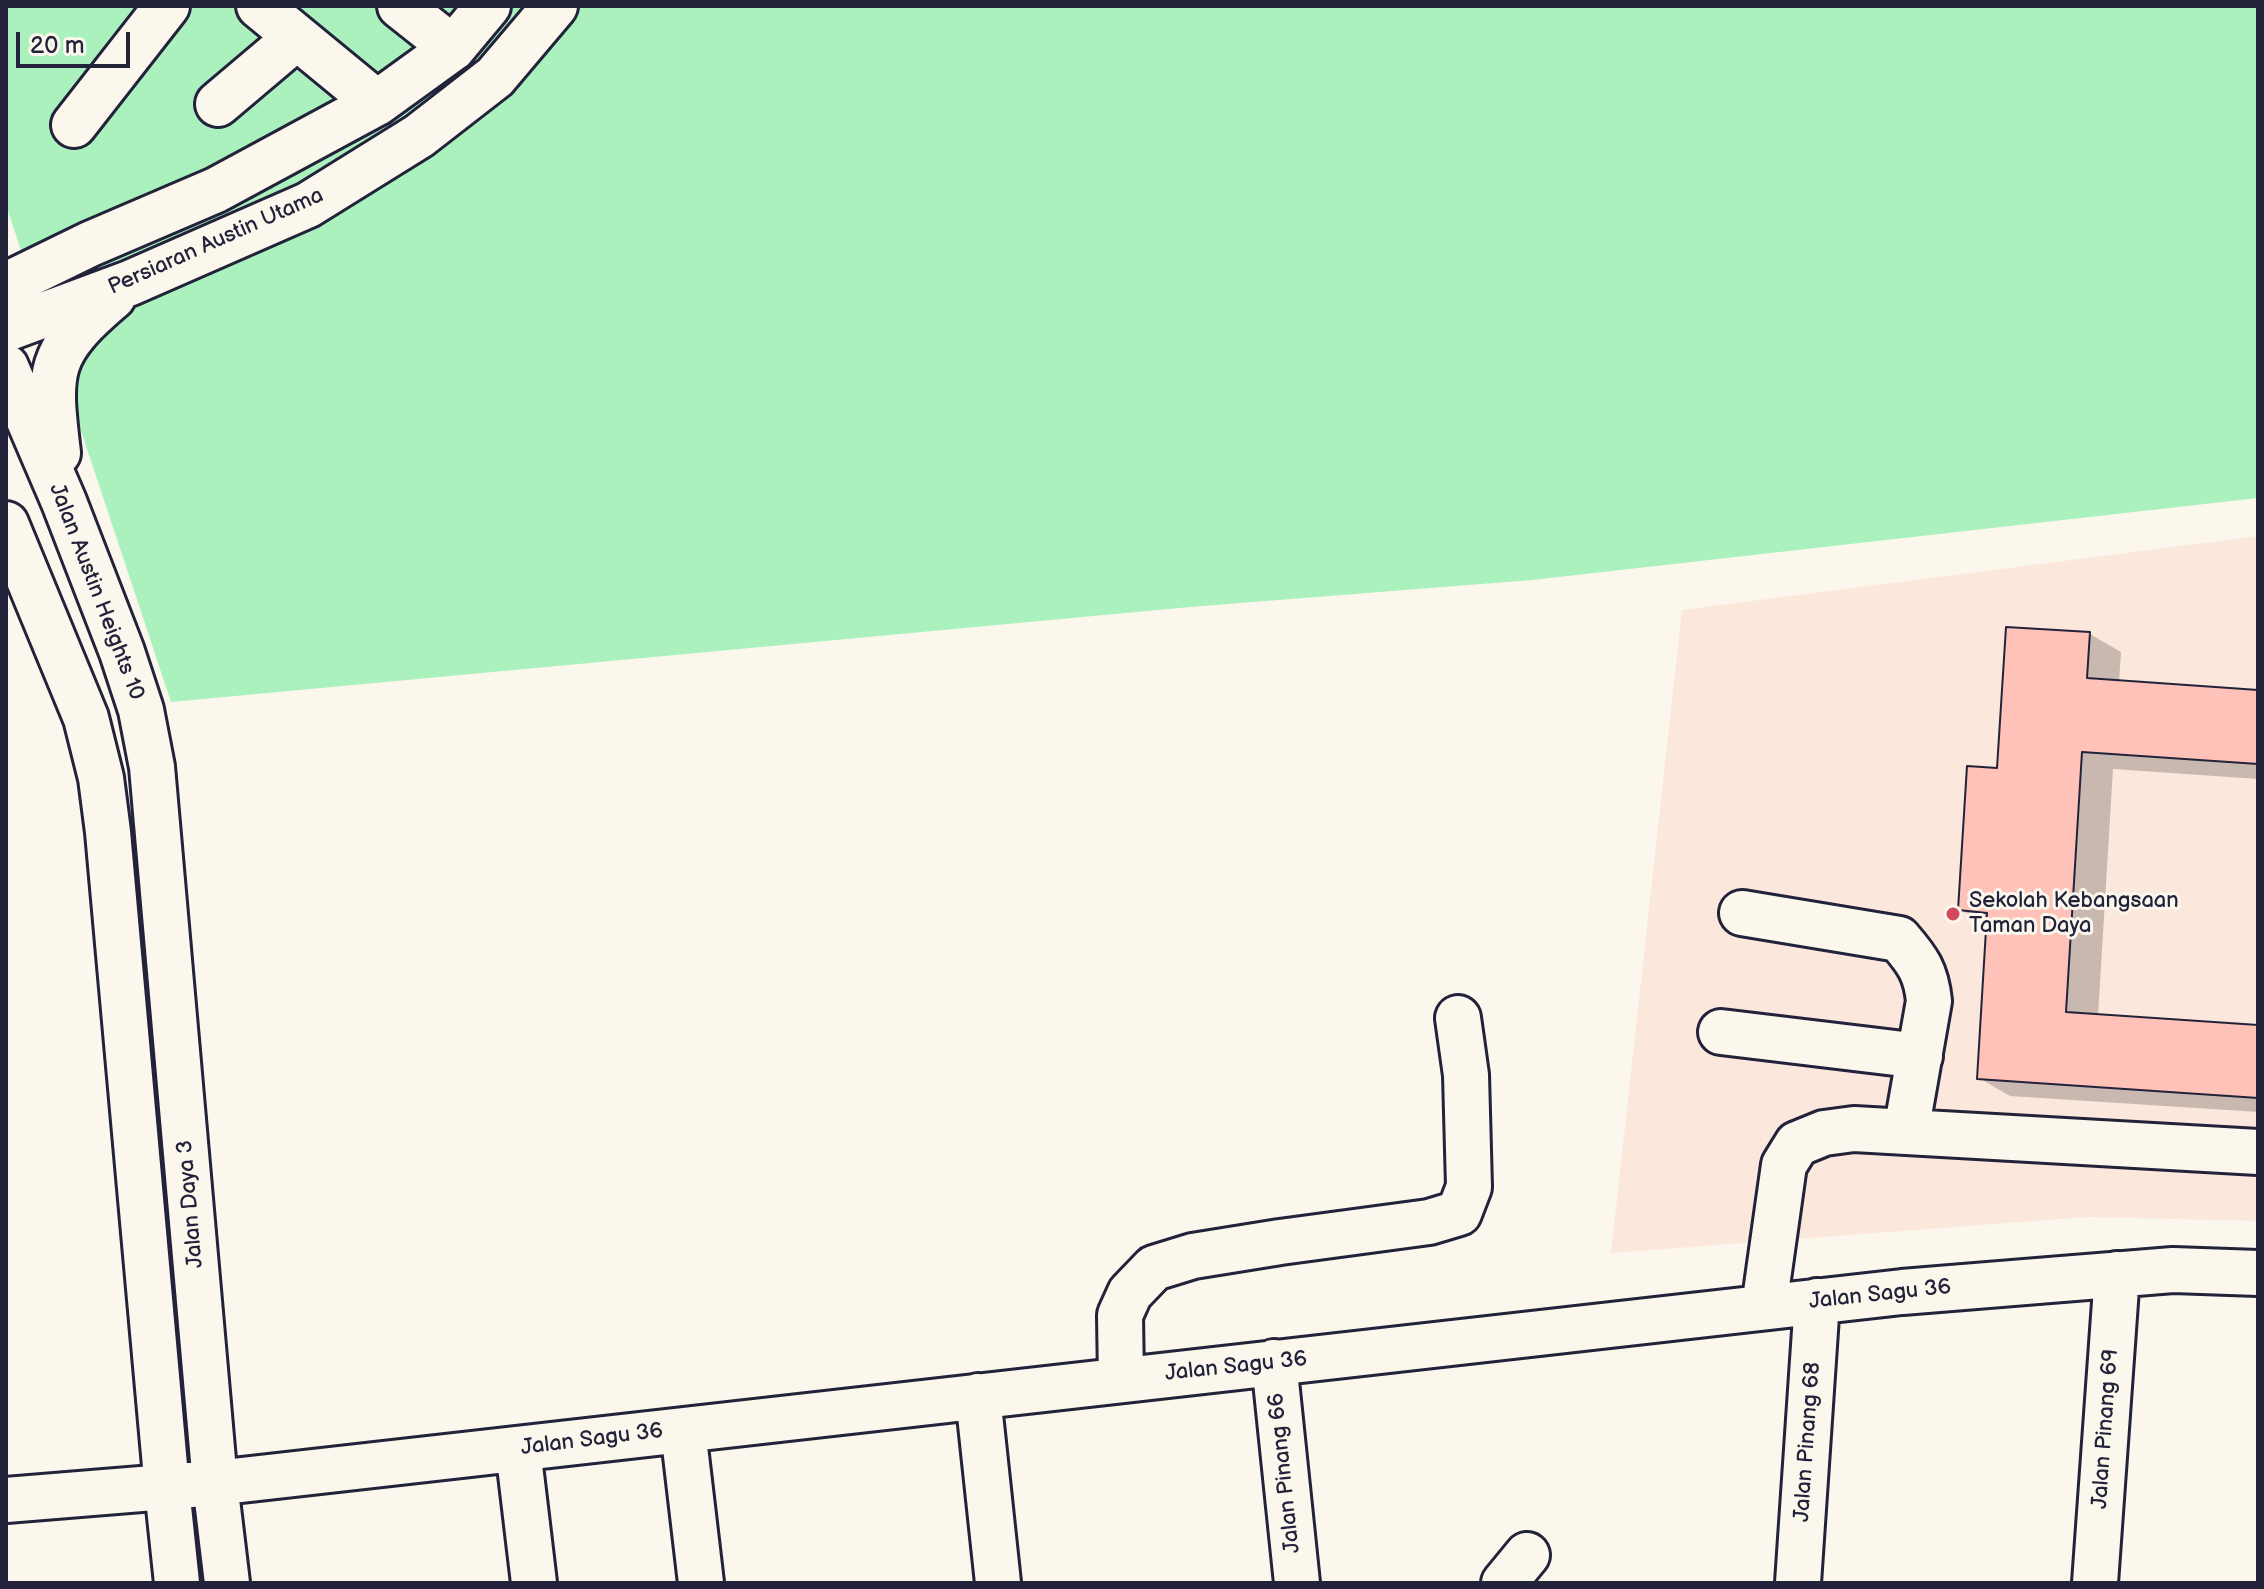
<!DOCTYPE html>
<style>
body{margin:0}
#map{position:relative;width:2264px;height:1589px;overflow:hidden;background:#fbf7ec;font-family:"Balsamiq Sans",sans-serif}
canvas{display:block}
.frame{position:absolute;inset:0;border:8px solid #22223b;pointer-events:none}
.scale{position:absolute;left:16px;top:32px;width:114px;height:36px;box-sizing:border-box;border:4px solid #22223b;border-top:0;padding-left:10px;font-size:24px;line-height:28px;white-space:nowrap;color:#22223b;-webkit-text-stroke:6px #fbf7ec;paint-order:stroke}
</style>
<div id="map">
<canvas width="2264" height="1589"></canvas>
<div class="frame"></div>
<div class="scale">20 m</div>
</div>
<script>
const ctx = document.querySelector('canvas').getContext('2d');
ctx.lineJoin = 'round';
function fill(path, color) { ctx.fillStyle = color; ctx.fill(path, 'evenodd'); }
function strokePath(path, color, width, dash) { ctx.strokeStyle = color; ctx.lineWidth = width; ctx.lineCap = dash ? 'butt' : 'round'; ctx.setLineDash(dash || []); ctx.stroke(path); }
function write(font, color, halo, rows, align = 'center') {
  ctx.font = font + ' "Balsamiq Sans",sans-serif'; ctx.lineWidth = 6; ctx.setLineDash([]); ctx.textBaseline = 'middle'; ctx.strokeStyle = halo; ctx.fillStyle = color; for (const [text, x, y, turn = 0] of rows) {
    ctx.save(); ctx.translate(x, y); ctx.rotate((+turn || 0) * Math.PI / 180); ctx.textAlign = isNaN(turn) ? turn : align; if (halo) ctx.strokeText(text, 0, 0); ctx.fillText(text, 0, 0); ctx.restore();
  }
}
fill(new Path2D(`
 M2258,536v685l-171,-4 -476,36 71,-643z`), '#fce7dd');
fill(new Path2D(`
 M6,6h2252v492l-726,82 -342,27 -1019,95 -165,-497z`), '#aaf1be');
fill(new Path2D(`
 M2007,629l83,5 31,18 -2,31 139,9v87l-145,-10 -15,247 160,11v85l-248,-16 -31,-18 10,-152 -29,-17 39,-139z`), '#0003');
const building = new Path2D(`
 M2006,627l84,5 -3,46 171,12v74l-176,-12 -16,260 192,13v73l-281,-19 10,-166 -29,-3 9,-144 30,2z`);
fill(building, '#fec2b9');
strokePath(building, '#22223b', 2);
const minor = new Path2D(`
 M259,6l118,97
 M400,6l53,42
 M218,104l78,-66
 M74,125l93,-119
 M6,285l84,-41 126,-54 161,-87 76,-55 35,-42
 M6,329l124,-46 178,-78 111,-69 76,-59 60,-71
 M6,367l58,135 58,150 19,58 11,57 63,716 12,100
 M58,453c-10,-83 -11,-100 55,-156
 M6,524l80,194 15,60 7,54 59,656 10,95
 M1742,913l157,26c19,22 27,33 30,62l-23,131
 M1721,1032l199,24
 M1764,1307l20,-142 13,-21 27,-11 30,-4 404,23
 M1274,1362l23,221
 M1121,1380l-1,-65 10,-22 24,-25 39,-12 87,-14 149,-20 30,-9 10,-26 -3,-112 -8,-57
 M978,1396l20,187
 M683,1430l18,153
 M518,1449l16,134
 M6,1500l209,-17 1687,-191 271,-22 85,3
 M1504,1583l23,-28
 M1798,1583l19,-282
 M2095,1583l22,-309`);
strokePath(minor, '#22223b', 50);
strokePath(minor, '#fbf7ec', 44);
for (const [x, y, r, color] of [
 [1953,914,8,"#d1495b"]
]) { const dot = new Path2D(); dot.arc(x, y, r, 0, 2 * Math.PI); ctx.fillStyle = color; ctx.fill(dot); strokePath(dot, '#fbf7ec', 3); }
write('22px', '#22223b', '#fbf7ec', [
 ["Persiaran Austin Utama",216,242,-24],
 ["Jalan Austin Heights 10",96,592,69],
 ["Jalan Daya 3",191,1204,-95],
 ["Jalan Sagu 36",1880,1295,-6],
 ["Jalan Sagu 36",1236,1367,-6],
 ["Jalan Pinang 69",2106,1429,-86],
 ["Jalan Sagu 36",592,1440,-7],
 ["Jalan Pinang 68",1808,1442,-86],
 ["Jalan Pinang 66",1285,1473,-96]
]);
write('22px', '#22223b', '#fbf7ec', [
 ["Sekolah Kebangsaan",1969,901],
 ["Taman Daya",1969,926]
], 'left');
</script>
